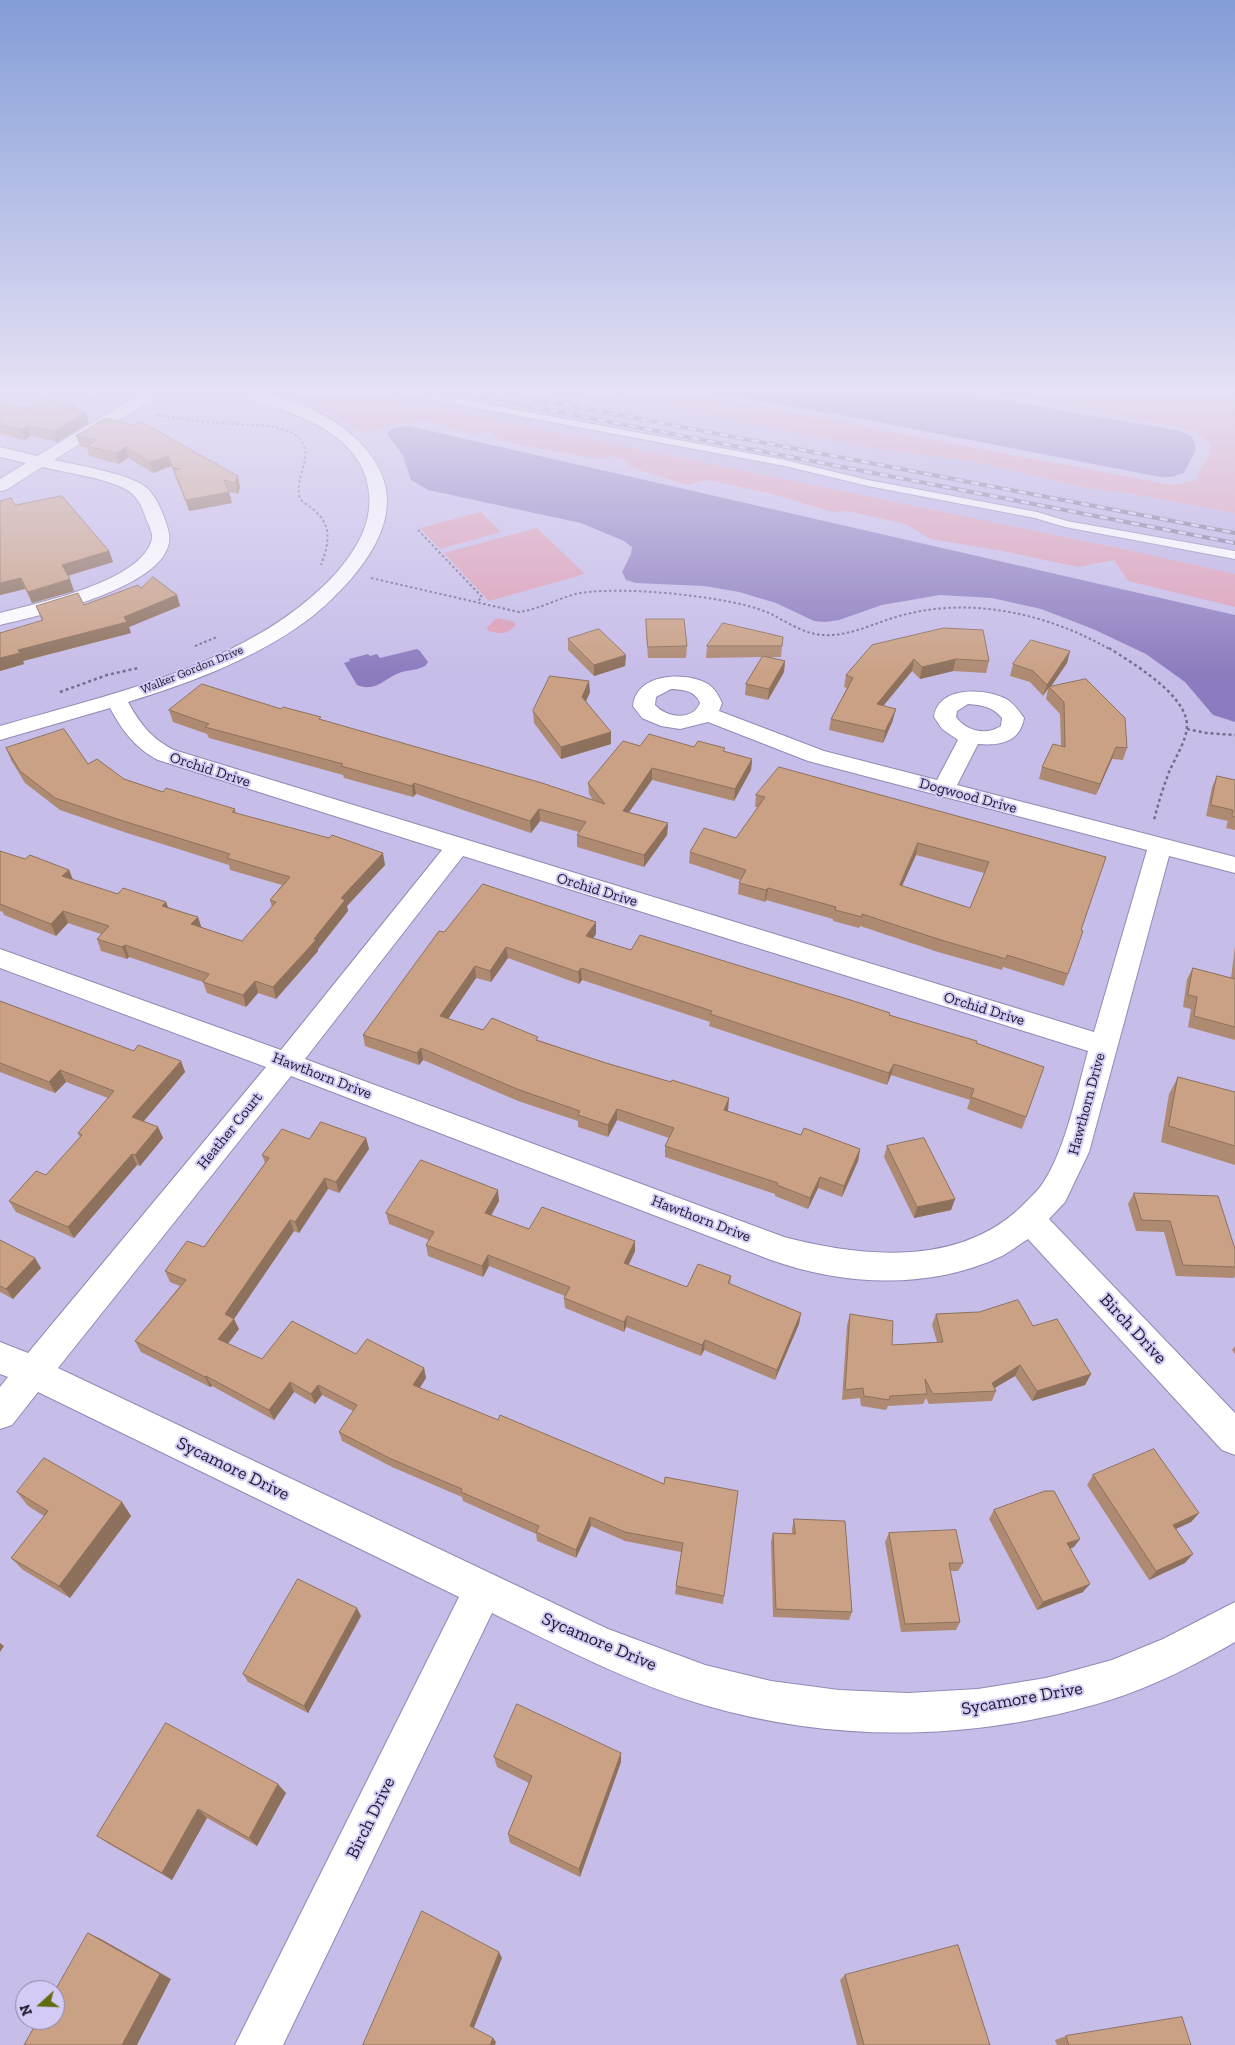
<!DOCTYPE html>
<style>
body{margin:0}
#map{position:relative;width:1235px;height:2045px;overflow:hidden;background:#c7bde9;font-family:"Zilla Slab",serif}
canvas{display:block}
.north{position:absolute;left:15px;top:1980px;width:50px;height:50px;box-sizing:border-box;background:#d4caf6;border:1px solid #8c84a5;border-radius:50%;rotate:250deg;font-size:14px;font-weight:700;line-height:20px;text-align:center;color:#1f1b2b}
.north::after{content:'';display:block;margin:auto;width:18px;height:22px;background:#636b11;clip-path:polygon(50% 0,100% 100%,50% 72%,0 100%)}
</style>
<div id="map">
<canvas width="1235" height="2045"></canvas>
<div class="north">N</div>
</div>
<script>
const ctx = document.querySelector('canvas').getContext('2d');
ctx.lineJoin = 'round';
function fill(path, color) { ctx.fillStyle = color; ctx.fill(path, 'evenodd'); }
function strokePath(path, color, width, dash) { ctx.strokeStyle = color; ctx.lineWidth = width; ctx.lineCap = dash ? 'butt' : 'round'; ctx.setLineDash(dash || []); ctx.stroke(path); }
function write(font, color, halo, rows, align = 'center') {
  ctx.font = font + ' "Zilla Slab",serif'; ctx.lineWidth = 4; ctx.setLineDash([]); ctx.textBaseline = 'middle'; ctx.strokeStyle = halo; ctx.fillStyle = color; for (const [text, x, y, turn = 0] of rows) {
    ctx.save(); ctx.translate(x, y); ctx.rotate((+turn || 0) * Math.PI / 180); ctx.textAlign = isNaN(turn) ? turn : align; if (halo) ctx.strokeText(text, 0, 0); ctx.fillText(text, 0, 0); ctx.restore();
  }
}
fill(new Path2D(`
 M346,389h213l417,73 110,26 41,5 108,20v61l-107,-24z`), '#bcb0e3');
fill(new Path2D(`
 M249,389h97l782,161 107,24v33l-107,-26 -14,-21 -36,7 -75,-16 -72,-12 -26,-15 -58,-13 -14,1 -61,-18 -65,-14 -20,5 -57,-18 -3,-6 -16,-5 -13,3 -77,-14 -22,-5 -9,-8 -18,3 -45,-15 -33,4 -29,9 -32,-18 -44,-18z
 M641,389h24l507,96 25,-5v-5l13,-22v-9l-15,-12 -11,-4 -174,-32 -17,-7h242v124l-108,-20 -41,-5 -110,-26 -96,-13 -258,-50 -2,-5z
 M481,512l20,20 -61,17 -20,-21z
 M537,528l48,46 -96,27 -45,-48z
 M499,618l15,4 2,3c-10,10 -14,9 -28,6l-1,-3 8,-9z`), '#dc9db4');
fill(new Path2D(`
 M690,389h252l238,42 13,7 3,11 -12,24 -13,4h-11l-303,-59z
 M409,426l826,189v107l-22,-7 -28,-33 -39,-28 -53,-25 -52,-20 -49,-11 -52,-3 -58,10 -43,15 -14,2 -11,-1 -38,-18 -37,-11 -35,-6 -68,-3 -10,-3 -4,-8 9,-18 1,-7 -8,-6 -43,-18 -153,-33 -17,-10 -8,-24 -16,-23 7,-5z
 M417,649l3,2 8,11 -3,4c-7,4 -15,4 -23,6 -17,5 -25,21 -45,13l-13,-22 6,-2 -1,-2 19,-5 2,2 7,-2 3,4z`), '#8c7bbe');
const service = new Path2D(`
 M387,389h18l380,71 83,20 169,32 30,9 168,30v8l-170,-32 -30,-9 -167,-32 -83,-20 -393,-74z`);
const minor = new Path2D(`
 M149,389h18l-3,3 -110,68c22,5 78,14 93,28 11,11 18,29 22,45 9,53 -132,83 -169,92v-12c37,-10 142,-31 152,-74 1,-6 -3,-13 -5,-18 -4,-12 -9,-25 -20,-31 -21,-12 -60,-17 -85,-23l-36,23 -6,1v-12l26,-16 -26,-6v-10l37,9z
 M217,389c37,-5 95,15 125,38 61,47 56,97 9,152 -17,19 -35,36 -56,50 -51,34 -109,55 -167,73 12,22 24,37 46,48l920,282 53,-182 -339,-89 -100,-39 -28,7 -19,-3 -19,-8 -9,-12c3,-33 52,-35 75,-22 7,5 11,12 14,19l-3,8 105,40 113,29 21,-40 -16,-11 -8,-12c4,-32 53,-29 74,-17 7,5 11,11 16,18 -4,24 -24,28 -46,26l-21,41 278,72v16l-66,-17 -80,296 -24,50 -16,17 186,194v42l-13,-5 -194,-211c-8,5 -17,12 -26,17 -72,34 -157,30 -231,4l-480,-184 -233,292 550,261 97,36 66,16 68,9 69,3 70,-4 68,-11 66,-18 51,-21 72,-37v40c-40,23 -81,44 -125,58 -131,41 -274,44 -406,5 -74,-22 -143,-58 -212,-92l-209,432h-48l224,-448 -421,-205 -26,33 -12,4v-42l8,-10 -8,-3v-32l28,11 238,-286 -266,-99v-19l281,101 161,-200 -284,-90c-23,-12 -36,-30 -48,-52l-110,32v-14c115,-33 256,-63 338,-155 19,-23 34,-47 31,-78 -5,-67 -97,-88 -149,-101zM671,689c12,1 24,1 29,14 -7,18 -34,15 -45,2l1,-8zM968,704c14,1 25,3 34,14l-1,8c-15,10 -35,5 -45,-9l1,-6zM463,856l625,195c-11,40 -22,97 -45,132 -4,6 -10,12 -15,17 -63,68 -163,58 -244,37l-479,-178z`);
strokePath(service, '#9389b3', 2);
strokePath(minor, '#9389b3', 2);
strokePath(new Path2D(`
 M40,389l35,5 25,7
 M157,415c23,3 46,7 69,9 19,1 39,-1 58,6 8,2 17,7 20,16 6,17 -10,33 -4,53 5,5 11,8 16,13 17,15 12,34 5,53
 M418,530l64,67 -5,5
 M371,578l148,34c24,-3 45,-18 69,-20 42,-4 101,2 143,10 14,3 27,6 40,12 16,8 33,20 52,21 28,2 57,-15 84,-21 68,-17 144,1 204,36
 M195,646l22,-9`), '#746d8b', 2, [2.5, 2.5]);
strokePath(new Path2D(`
 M1109,648c23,15 77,46 78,77 0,15 -12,33 -18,47 -6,16 -11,32 -15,48
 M60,692l47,-17 31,-7
 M1187,729l19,4 29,2`), '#746d8b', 2.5, [3, 3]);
fill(service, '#fff');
fill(minor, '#fff');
const rail = new Path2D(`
 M440,389l795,154
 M484,389l751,144`);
strokePath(rail, '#797190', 4);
strokePath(rail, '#d4caf6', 2.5, [8]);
fill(new Path2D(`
 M0,402l27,6 48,2 11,3 3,10 -32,19 -26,-6 -6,4 -25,-6z
 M76,436l142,29 22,22 -2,7 -9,-2 3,11 -43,8 -18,-45 -18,7 -25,-15 -9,6 -30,-8 -2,-8 -7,-2z
 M15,505l94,46 4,11 -45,14 6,15 -42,12 -7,-14 -25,6z
 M141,588l36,7 3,11 -51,21 2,6 -108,28 1,3 -24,7v-38l42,-12 -6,-15 48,-1z
 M646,619l41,27 -1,12h-38l-2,-28z
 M783,637l-2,20h-11l15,4 -1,11 -16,28 -23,-5 1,-11 16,-27 -56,1 1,-12z
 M568,639l58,16 -1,11 -31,10 -26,-26z
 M872,645l117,16 -3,12 -33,-2 -33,8 -8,-8 -29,35 10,14 -10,23 -54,-13 2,-11 16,-31 -3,-1 2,-12z
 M1070,651l-3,12 -17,24 77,61 -4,12 -11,-1 -16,36 -57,-16 3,-12 19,-21 -1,-32 -14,-15 2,-10 -5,7 -13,-14 -20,-6 3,-12z
 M590,692l-4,9 25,43 -50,15 -27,-36 -1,-12z
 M281,709l41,11 271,80 -4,-6 -1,-11 52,-37 54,1 30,4 28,8 -1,11 -17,31 -82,-21 -23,32 39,11 -1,12 -23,32 -67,-20v-12l2,-3 -39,-11 -9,12 -115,-39 -3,3 -69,-19 -1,-3 -134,-37 -2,-4 -34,-12 -4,-12z
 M6,748l82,16 36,15 39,13 72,17 1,4 149,52 -38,41 1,5 -30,38v2l-42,48 -18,-6 -12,14 -39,-14 -4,-11 -74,-25 -2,2 -26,-8 -4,-12 4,-5 -33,-11 -12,13 -52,-21 -1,-3 -3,-1v-60l25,8 44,11 4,10 45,14 48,8 2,5 30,10 3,10 41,14 30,-34 -2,-7 12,-15 -52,-15 -1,-5 -105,-33 -64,-22 -35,-27 -14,-23z
 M1217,776l18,4v50l-9,-2 2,-7 -22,-5 6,-29z
 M756,795l350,62 -25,73 2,1 -19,55 -61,-19 -1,3 -64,-18 -78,-26 -1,2 -26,-7v-2l-67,-19 -1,2 -27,-8 1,-11 1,-3 -51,-17 1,-11 46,-14 22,-31h-3zM916,855l68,18 -14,35 -68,-22z
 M444,932l152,2 -3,4 38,12 259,65 86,28 68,24 -22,62 -55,-20 3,-9 -79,-25 -4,10 -178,-59 1,-4 -128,-42 -3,4 -71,-26 -17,24 -15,-4 -28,41 35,11 55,10 68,23 65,19 58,16 -1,13 73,24 59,14 -2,12 -16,36 -24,-9 -10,21 -33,-13v-2l-110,-37v-11l4,-8 -52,-18 -9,17 -30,-10v-6l-60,-20 -95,-41 -4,5 -54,-19 -2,-11z
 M1235,946v94l-47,-13 3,-18 -8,-2 4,-28 6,-11 38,10z
 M0,1001l134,50 47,10 4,11 -41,49 14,6 5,11 -23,28 -3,-1 -63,73 -58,-26 -7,-11 37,-26 34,-38 -2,-4 30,-35 -42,-16 -11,11 -55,-21z
 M1178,1077l57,15v73l-74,-23 8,-48z
 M366,1138l3,11 -30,44 -11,-4 -29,44 -5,-2 -60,88 5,10 -11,15 34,15 94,-5 68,14 2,10 -6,10 78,32 166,64 60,112 -1,8 -48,-10 6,-42 -56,-11 -34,-15 -15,32 -39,-17 -1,-7 -73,-33 -1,-4 -70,-30 -50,-26 -3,-9 14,-21 -31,-16 -7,9 -21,-12 -20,28 -62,-34 -2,1 -69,-35 -6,-11 45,-55 -10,-4 -5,-11 39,-24 61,-84 -3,-8 47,-16z
 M887,1146l68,53 -4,11 -37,8 -30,-61z
 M1134,1193l101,56v27l-1,2 -58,-2 -12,-44 -28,-1 -8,-27z
 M499,1201l-8,15 38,13 106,22 -6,14 58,22 44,-11 -1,8 71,29 -2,11 -24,56 -71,-30 -3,6 -75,-29 -2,5 -59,-24 -1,-10 1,-2 -76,-30 -6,11 -55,-21 -2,-11 3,-5 -40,-16 -3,-11z
 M0,1240l41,28 -28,31 -13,-7z
 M850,1314l42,31 45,-3 -5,-17 4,-11 97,12 58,48 -6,11 -53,16 -17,-25 -20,12 1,3 -4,10 -63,3 -3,-6 -3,6 -35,2 -2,4 -25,-4 -1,-8 -18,2 5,-75z
 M1235,1346v8l-3,-4z
 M1093,1475l106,38 -8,9 -15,7 9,34 -36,17 -62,-95z
 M17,1492l105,10 9,14 -61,82 -47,-28 -12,-12 33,-42 -16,-10z
 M994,1510l80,37 -4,2 13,43 -46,18 -48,-91z
 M794,1519l58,93 -3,8 -76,-3 -2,-75 2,-9 19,1v-6z
 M889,1533l74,30 -5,8h-8l10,51 -4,8 -55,2 -16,-90z
 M361,1616l-53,97 -60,-31 -5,-8z
 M166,1723l120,70 -29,53 -50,-28 -35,62 -63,-36 -12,-8z
 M621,1753v9l-41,115 -70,-34 -2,-9 21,-51 -32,-16 -3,-10z
 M845,1975l145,70h-133l-17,-65z
 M1066,2036l125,9h-134l-2,-5z`), '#ae8a72');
fill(new Path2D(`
 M74,405l3,11 -8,-8z
 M86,413l3,10 -32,19 -3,-11z
 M28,426l3,10 -6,4 -4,-10z
 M126,447l2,11 -9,6 -3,-11z
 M168,456l3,10 -18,7 -3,-11z
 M238,476l2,11 -2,7 -3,-11z
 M229,492l3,11 -43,8 -3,-11z
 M109,551l4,11 -47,14 -4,-11z
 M21,578l4,11 -25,6v-12z
 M70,579l4,12 -42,12 -4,-11z
 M177,595l3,11 -51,21 2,6 -108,28 1,3 -24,7v-13l18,-8 106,-33z
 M1070,651l-3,12 -17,25 -1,-1 -6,9 4,-11z
 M626,655l-1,11 -31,10v-11z
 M914,659l-2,12 -37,45 2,-12z
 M956,659l-3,12 -33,8 2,-12z
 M785,661l-1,11 -16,28 1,-11z
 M589,681l1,11 -7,16 -1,-11z
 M896,709l-3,11 -10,23 2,-12z
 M611,732v12l-50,15v-12z
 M1116,747l-4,12 -16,36 4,-11z
 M752,759l-1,11 -17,31 1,-12z
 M652,768v12l-30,42 1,-11z
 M414,783l2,11 -3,3 -1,-11z
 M539,809l1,12 -9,12 -1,-12z
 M668,823l-1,12 -23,32v-12z
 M918,843l-2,12 -19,42 3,-12z
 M383,853l2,12 -38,41 1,5 -30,38v2l-42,48 -3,-12 41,-48 27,-41z
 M69,870l5,12 -12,-6z
 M768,888l-2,12 -1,2 1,-12z
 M166,902l4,11 -8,-7z
 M63,911l5,12 -12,13 -5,-12z
 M198,917l4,12 -11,-5z
 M596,922v12l-10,14v-12z
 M125,945l4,12 -2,2 -5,-12z
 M506,947l2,11 -17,24 -1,-11z
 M475,966l1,12 -34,50 -2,-12z
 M581,968l1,12 -3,4 -1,-12z
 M255,981l3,12 -12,14 -3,-12z
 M421,1048l2,12 -4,5 -2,-12z
 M181,1061l4,11 -48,57 -5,-12z
 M894,1064l-3,11 -4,10 2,-12z
 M60,1070l6,12 -11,11 -6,-11z
 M729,1098l-1,12 -5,11 1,-11z
 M617,1109v11l-9,17v-12z
 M158,1127l5,11 -23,28 -5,-11z
 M366,1138l3,11 -30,44 -3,-11z
 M860,1149l-2,12 -16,36 2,-11z
 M132,1154l5,11 -63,73 -6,-11z
 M820,1177l-2,11 -10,21 2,-11z
 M325,1178l3,11 -29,44 -4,-11z
 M498,1190l1,11 -13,23 -1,-11z
 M955,1199l-4,11 -37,8 3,-11z
 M290,1220l4,11 -60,88 5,10 -16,21 -5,-11 7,-25z
 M635,1241v10l-11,23v-11z
 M488,1255l1,11 -6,11 -1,-11z
 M35,1258l6,10 -28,31 -7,-10z
 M801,1313l-2,11 -24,56 2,-10z
 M627,1316l-1,11 -2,5v-10z
 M705,1340l-1,10 -3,6 1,-11z
 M1020,1365l-5,11 -26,15 3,-8z
 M424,1368l2,10 -11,17 -2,-10z
 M1091,1374l-6,11 -53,16 5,-10z
 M206,1376l6,10 -2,1 -5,-10z
 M290,1382l4,10 -20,28 -5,-10z
 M318,1385l4,10 -7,9 -4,-10z
 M122,1502l9,14 -61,82 -11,-12z
 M1199,1513l-8,9 -26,12 8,-9z
 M590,1517l1,9 -15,32v-8z
 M1080,1539l-6,8 -13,5 6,-9z
 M1193,1554l-8,9 -36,17 7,-9z
 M1090,1584l-7,8 -46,18 6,-8z
 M357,1608l4,8 -53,97 -4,-7z
 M0,1643l4,3 -4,6z
 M621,1753v9l-41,115 -1,-8z
 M278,1784l8,9 -29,53 -8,-8z
 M198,1809l9,9 -35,62 -10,-7z
 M88,1933l13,6 70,40 -34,66h-15z
 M499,1952l3,6 -29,72 -3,-4z
 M493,2038l3,4 -1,3h-5z`), '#8d715d');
const building = new Path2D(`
 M42,399l32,6 -5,3 17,5 -32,18 -26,-5 -7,4 -21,-5v-23l27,6z
 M106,418l27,7 7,-4 74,42 2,-1 2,3 20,11 -3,7 -11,-3 5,12 -43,8 -12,-30 6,-1 -7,-1 -5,-12 -18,6 -24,-15 -10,6 -30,-7 10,-6 -20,-4z
 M62,496l47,55 -47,14 8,14 -42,13 -7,-14 -21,5v-82l11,-3 4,7z
 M153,577l24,18 -53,22 3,5 -109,28 2,3 -20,5v-25l43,-13 -7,-14 42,-13 6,12 54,-20 3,3z
 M646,619h38l3,27 -39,1z
 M723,623l60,14 -1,9h-75z
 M944,628l39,2 6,31 -33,-2 -34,8 -8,-8 -37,45 19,5 -11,22 -54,-12 22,-41 -7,-3 26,-30z
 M599,629l27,26 -32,10 -26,-26z
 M1031,640l39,11 -23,34 -14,-14 -20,-7z
 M763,656l22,5 -16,28 -23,-5z
 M550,676l39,5 -7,16 29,35 -50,15 -28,-36z
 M1086,679l39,39 2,30 -11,-1 -16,37 -58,-17 11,-23 12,3 -1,-45 -15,-15z
 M202,684l79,25 2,-2 38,10 -2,2 223,64 63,21 -17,-21 35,-42 17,5 9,-12 45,13 4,-6 27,7 -2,3 29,8 -17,30 -83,-21 -29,43 45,12 -24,32 -67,-20 9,-13 -47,-13 -9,12 -116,-38 -2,3 -71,-20 2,-2 -138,-37 4,-3 -40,-14z
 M64,729l24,35 9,-5 27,20 39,13 3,-4 69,21 -3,3 97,26 3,-3 51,18 -42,45 4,2 -31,39 2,1 -43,47 -18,-6 -12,14 -40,-13 6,-8 -84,-29 -3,2 -25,-8 12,-13 -46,-15 -12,13 -51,-20v-53l25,8 5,-4 39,15 -7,6 56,18 5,-6 43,14 -4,4 36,11 -7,7 51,17 34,-39 -6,-2 20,-23 -63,-19 3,-4 -110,-34 -65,-22 -35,-27 -14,-23z
 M779,767l327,90 -25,73 2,1 -15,43 -61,-19 -1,4 -65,-19 -79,-26v3l-27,-7 1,-3 -68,-19 -2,2 -27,-7 7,-13 -56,-18 14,-24 32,10 29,-41 -9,-2zM918,843l71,19 -19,46 -70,-23z
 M1217,776l18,4v37l-3,-1 1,-6 -22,-5z
 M483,884l113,38 -10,14 45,14 9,-15 220,68 30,10 -1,2 88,26 -1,2 68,24 -18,50 -55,-20 3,-8 -80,-25 -5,9 -179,-59 2,-3 -131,-43 -3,4 -72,-25 -16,24 -15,-5 -35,50 43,14 9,-12 46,19 -2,3 70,23 65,19 1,-2 57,18 -5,12 77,25 3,-7 56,21 -16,37 -24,-9 -10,21 -33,-13 1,-2 -113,-37 9,-18 -57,-19 -9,16 -30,-10 2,-4 -63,-22 -96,-41 -4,5 -54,-18 76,-104 5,1z
 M1193,968l42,11v48l-41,-11 3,-19 -9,-2z
 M0,1001l134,50 4,-6 43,16 -49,56 26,10 -23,28 -3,-1 -64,73 -59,-26 27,-30 10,4 36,-40 -4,-2 36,-42 -54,-21 -11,12 -49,-19z
 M1178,1077l57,15v54l-66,-20z
 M321,1122l45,16 -30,44 -11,-4 -30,44 -5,-2 -65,94 9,5 -16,20 44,20 30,-38 64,33 11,-15 57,29 -11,17 85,35 2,-5 164,69 1,-7 73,14 -14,105 -48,-10 7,-43 -58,-11 -35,-15 -14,33 -40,-18 3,-6 -78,-34 1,-3 -73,-31 -50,-26 18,-27 -39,-20 -7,9 -21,-12 -21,28 -63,-34 -1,1 -70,-36 51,-61 -21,-9 22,-30 17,6 65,-89 -7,-3 20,-26 27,10z
 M924,1138l31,61 -38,8 -30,-61z
 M421,1160l77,30 -13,23 44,16 13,-22 93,34 -11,22 63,24 11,-23 33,12 -3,7 73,30 -24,57 -72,-30 -3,5 -75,-29 -3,6 -60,-24 6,-11 -82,-32 -6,11 -56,-21 8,-13 -48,-19z
 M1134,1193l84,3 17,53v18l-52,-2 -13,-44 -28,-1z
 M0,1240l35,18 -29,31 -6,-3z
 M1018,1300l15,26 24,-7 34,55 -54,17 -17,-26 -28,18 4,8 -63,3 -8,-15 2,15 -37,2 -1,4 -25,-4 -1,-8 -18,2 5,-76 43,7 -1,24 51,-3 -7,-28 43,-2z
 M1154,1449l45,64 -26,12 20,29 -37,17 -63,-96z
 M44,1458l78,44 -63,84 -48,-28 37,-47 -31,-19z
 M1045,1491h9l26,48 -13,4 23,41 -47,18 -49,-92z
 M794,1519l51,2 7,91 -76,-3 -3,-76 22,1z
 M956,1530l7,33h-14l11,59 -55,2 -16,-91z
 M298,1579l59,29 -53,98 -61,-32z
 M517,1704l104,49 -42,116 -71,-35 24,-58 -38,-19z
 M166,1723l112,61 -29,54 -51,-29 -36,64 -65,-37z
 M422,1911l77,41 -29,74 23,12 -3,7h-127z
 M88,1933l72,41 -38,71h-98l14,-25h17v-29z
 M958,1945l32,100h-126l-19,-70z
 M1182,2017l9,28h-122l-3,-9z`);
fill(building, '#caa185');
strokePath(building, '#8d715d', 1);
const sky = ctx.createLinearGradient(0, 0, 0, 675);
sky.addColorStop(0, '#839dd7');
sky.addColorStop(0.58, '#e6e1f5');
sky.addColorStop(1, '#e6e1f500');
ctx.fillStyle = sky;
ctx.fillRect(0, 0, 1235, 675);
write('12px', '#1f1b2b', '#d4caf6', [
 ["Walker Gordon Drive",192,670,-22]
]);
write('15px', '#1f1b2b', '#d4caf6', [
 ["Orchid Drive",210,770,18],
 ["Dogwood Drive",968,796,15],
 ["Orchid Drive",597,890,17],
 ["Orchid Drive",984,1009,17],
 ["Hawthorn Drive",322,1076,21],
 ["Hawthorn Drive",1087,1104,-75],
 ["Heather Court",230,1131,-51],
 ["Hawthorn Drive",701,1219,21]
]);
write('18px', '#1f1b2b', '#d4caf6', [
 ["Birch Drive",1133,1329,47],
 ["Sycamore Drive",233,1469,26],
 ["Sycamore Drive",599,1642,23],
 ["Sycamore Drive",1022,1699,-10],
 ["Birch Drive",371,1818,-64]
]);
</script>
